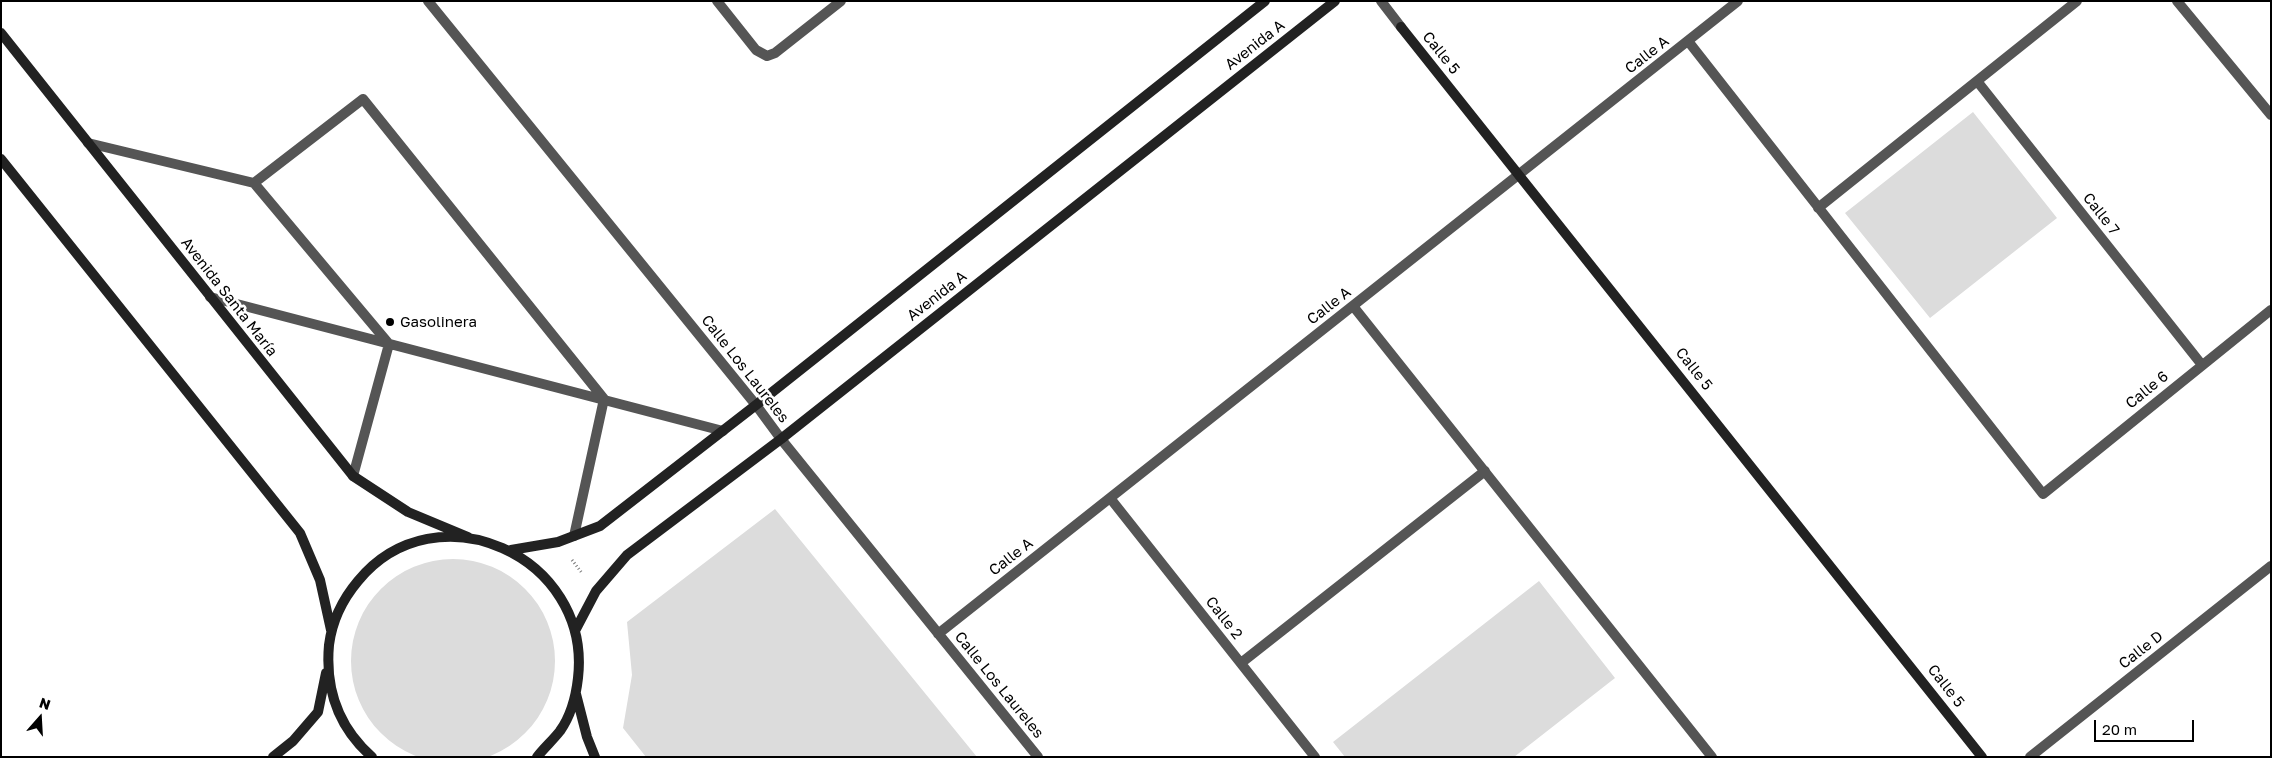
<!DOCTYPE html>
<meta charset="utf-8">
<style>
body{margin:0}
#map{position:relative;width:2272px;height:758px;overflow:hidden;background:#fff;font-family:"Golos Text",sans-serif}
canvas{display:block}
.frame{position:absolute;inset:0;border:2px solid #000;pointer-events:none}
.north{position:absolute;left:15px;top:693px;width:50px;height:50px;-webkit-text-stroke:4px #fff;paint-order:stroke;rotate:19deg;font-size:14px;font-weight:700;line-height:20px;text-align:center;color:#000}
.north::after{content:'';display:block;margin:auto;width:18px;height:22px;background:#000;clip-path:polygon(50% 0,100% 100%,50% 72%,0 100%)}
.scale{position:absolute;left:2094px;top:720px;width:100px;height:22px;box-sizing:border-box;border:2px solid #000;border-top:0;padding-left:6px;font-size:15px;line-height:18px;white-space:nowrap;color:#000;-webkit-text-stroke:4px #fff;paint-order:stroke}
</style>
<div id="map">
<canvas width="2272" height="758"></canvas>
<div class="frame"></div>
<div class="north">N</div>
<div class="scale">20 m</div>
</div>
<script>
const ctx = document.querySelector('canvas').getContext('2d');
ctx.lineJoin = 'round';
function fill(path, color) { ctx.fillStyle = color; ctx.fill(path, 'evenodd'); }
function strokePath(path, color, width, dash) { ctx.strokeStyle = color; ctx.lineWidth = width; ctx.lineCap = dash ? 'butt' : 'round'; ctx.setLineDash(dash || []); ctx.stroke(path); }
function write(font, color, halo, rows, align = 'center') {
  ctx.font = font + ' "Golos Text",sans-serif'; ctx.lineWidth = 5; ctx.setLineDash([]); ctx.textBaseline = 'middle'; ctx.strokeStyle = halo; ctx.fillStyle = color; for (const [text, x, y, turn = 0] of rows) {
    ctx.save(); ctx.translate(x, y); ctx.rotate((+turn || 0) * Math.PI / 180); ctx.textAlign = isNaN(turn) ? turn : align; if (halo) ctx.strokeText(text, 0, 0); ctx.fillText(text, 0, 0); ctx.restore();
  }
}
fill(new Path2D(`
 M1973,112l84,106 -127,100 -85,-105z
 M775,509l202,248h-331l-23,-29 9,-53 -5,-53z
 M351 661a102 102 0 1 1 204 0a102 102 0 1 1-204 0Z
 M1539,581l76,97 -101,79h-169l-12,-15z`), '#dcdcdc');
strokePath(new Path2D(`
 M572,560l10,13`), '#777', 3, [1, 2.5]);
strokePath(new Path2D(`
 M88,143l166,40 135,161
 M254,183l109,-84 241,300
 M210,297l513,134
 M353,476l36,-132
 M574,536l30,-137`), '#555', 10);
strokePath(new Path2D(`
 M428,1l328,404 25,34 257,318
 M717,1l39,49 11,6 8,-3 66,-52
 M1381,1l20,26
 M2177,1l94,114
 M1688,41l355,453 228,-184
 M1977,81l225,284
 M1818,208l259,-207
 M1353,306l359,451
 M1110,498l205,259
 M938,634l800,-633
 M1241,663l244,-192
 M2030,757l241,-191`), '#555', 10);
strokePath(new Path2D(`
 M1401,27l581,730
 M1,33l352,443 55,36 60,25
 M1,159l299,374 20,47 11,50
 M511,550l47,-8 42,-16 156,-121 509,-404
 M576,629l20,-38 31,-36 154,-116 554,-438
 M576,694l11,43 8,20
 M273,757l20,-16 25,-29 8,-39
 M372,757c-34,-30 -47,-67 -43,-112 3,-24 13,-45 29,-64 78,-95 234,-25 220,97 -2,18 -8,39 -18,53 -7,9 -16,17 -23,26`), '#222', 10);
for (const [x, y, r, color] of [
 [390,322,5,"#000"]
]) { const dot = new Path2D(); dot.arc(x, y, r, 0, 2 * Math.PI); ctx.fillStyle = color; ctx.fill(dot); strokePath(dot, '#fff', 2); }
write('15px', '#000', '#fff', [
 ["Avenida A",1255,45,-38],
 ["Calle 5",1441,53,51],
 ["Calle A",1647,55,-38],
 ["Calle 7",2101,214,52],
 ["Avenida A",937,296,-38],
 ["Avenida Santa María",229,297,52],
 ["Calle A",1329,306,-38],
 ["Calle Los Laureles",745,369,52],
 ["Calle 5",1694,369,52],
 ["Calle 6",2147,390,-39],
 ["Calle A",1011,557,-38],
 ["Calle 2",1224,618,52],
 ["Calle D",2141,650,-38],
 ["Calle Los Laureles",999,685,51],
 ["Calle 5",1946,686,52]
]);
write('15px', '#000', '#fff', [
 ["Gasolinera",400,322]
], 'left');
</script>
